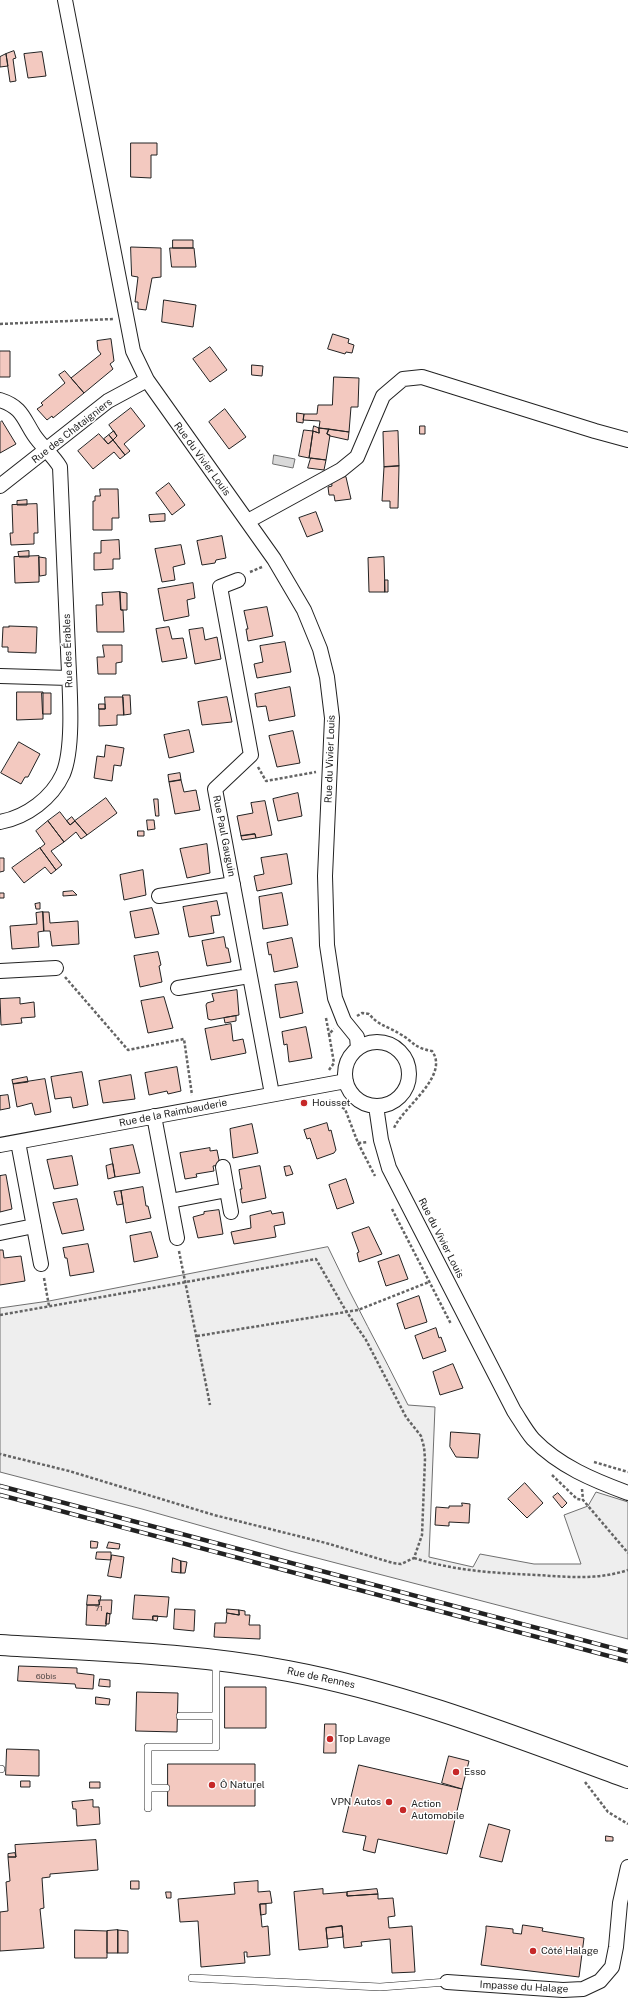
<!DOCTYPE html>
<meta charset="utf-8">
<style>
body{margin:0}
canvas{display:block;background:#fff}
</style>
<canvas width="628" height="2003"></canvas>
<script>
const ctx = document.querySelector('canvas').getContext('2d');
ctx.lineJoin = 'round';
function fill(path, color) { ctx.fillStyle = color; ctx.fill(path, 'evenodd'); }
function strokePath(path, color, width, dash) { ctx.strokeStyle = color; ctx.lineWidth = width; ctx.lineCap = dash ? 'butt' : 'round'; ctx.setLineDash(dash || []); ctx.stroke(path); }
function write(font, color, halo, rows, align = 'center') {
  ctx.font = font + ' "Public Sans",sans-serif'; ctx.lineWidth = 3; ctx.setLineDash([]); ctx.textBaseline = 'middle'; ctx.strokeStyle = halo; ctx.fillStyle = color; for (const [text, x, y, turn = 0] of rows) {
    ctx.save(); ctx.translate(x, y); ctx.rotate((+turn || 0) * Math.PI / 180); ctx.textAlign = isNaN(turn) ? turn : align; if (halo) ctx.strokeText(text, 0, 0); ctx.fillText(text, 0, 0); ctx.restore();
  }
}
const green = new Path2D(`
 M328,1247c25,54 54,105 80,158l27,2 -6,150 44,10 7,-13 54,10h47l-17,-49 24,-9 8,-14 32,10v137l-338,-88 -148,-42 -142,-37v-164l49,-7z`);
fill(green, '#eee');
strokePath(green, '#6f6f6f', 1);
const water = new Path2D(`
 M274,455l21,4 -2,9 -20,-4z`);
fill(water, '#d9d9d9');
strokePath(water, '#6f6f6f', 1);
const building = new Path2D(`
 M14,51l2,7 -3,1 3,22 -6,1 -4,-28z
 M42,52l4,24 -18,2 -4,-24z
 M6,54l2,12 -8,1v-10z
 M131,143h26v12h-6v23l-20,-1z
 M173,240h20v8h-20z
 M131,247l30,1v29l-9,1 -6,32 -8,-1v-7h-3l3,-25 -6,-1z
 M170,248h24l2,19h-24z
 M164,300l32,5 -3,22 -31,-5z
 M333,334l16,5 -1,4 6,2 -2,8 -6,-1 -1,2 -17,-5z
 M111,339l3,22 -4,3 3,5 -29,24 -13,-15 30,-24 -3,-4 -1,-9z
 M210,347l17,23 -17,12 -17,-23z
 M0,351h10v26h-10z
 M252,365l11,1 -1,10 -10,-1z
 M65,371l19,22 -31,25 -1,-2 -5,4 -10,-11 6,-4 -2,-2 24,-20 -6,-8z
 M334,377l25,1 -1,29h-7l-2,25 -30,-4 1,-7 -17,-1 1,-6h13l1,-9h14z
 M131,408l14,18 -21,18 6,7 -5,4 -12,-15 4,-4 -8,-11z
 M225,409l21,28 -17,12 -20,-27z
 M297,413l7,1 -1,9 -6,-1z
 M2,421l14,23 -16,9v-30z
 M314,426l5,2v5l-6,-2z
 M420,426h5v8h-5z
 M319,428l10,1 -2,5 3,1 -4,25 -17,-2 4,-27 6,2z
 M329,429l20,3 -1,8 -18,-4 -3,-2z
 M304,430l9,1 -4,27 -10,-2z
 M114,431l3,5 -4,4 -4,-5z
 M398,431l1,35 -15,1 -1,-35z
 M99,434l9,10 5,-4 12,15 -5,4 -6,-7 -21,17 -15,-18z
 M109,435l4,5 -5,4 -4,-5z
 M311,458l15,2 -2,10 -16,-2z
 M399,466l-1,42h-8v-7h-8l2,-34z
 M346,477l5,22 -16,2 -1,-6h-5l-1,-8 4,-1 -1,-7z
 M169,483l16,22 -13,10 -16,-22z
 M100,489h18l1,29h-7v12h-19v-29h2v-5h5z
 M27,500v5h-10v-4z
 M37,504l1,29h-4v11l-23,1 -1,-12h3l-1,-28z
 M316,512l7,19 -16,6 -8,-19z
 M165,514v7l-15,1 -1,-7z
 M222,536l4,22 -10,2 -1,3 -13,2 -5,-24z
 M119,540l1,19h-7v10l-19,1v-17h7v-12z
 M181,545l4,19 -12,3 2,13 -13,2 -7,-33z
 M29,551v6h-10l-1,-5z
 M39,556v26l-24,1 -1,-26z
 M39,557l7,1v17l-6,1z
 M384,557l1,35h-16l-1,-34z
 M385,580h3v12h-3z
 M193,583l2,15 -8,2 2,16 -25,5 -6,-32z
 M120,592l7,1v17h-6z
 M120,592l1,18h2l1,22h-27l-1,-27h7l-1,-12z
 M267,607l6,29 -25,5 -2,-12h2l-4,-18z
 M9,626l28,1 -1,26 -28,-1v-5h-6l1,-20h6z
 M169,627l3,12 11,-1 4,20 -25,4 -6,-33z
 M203,628l2,12 12,-3 4,22 -26,5 -6,-34z
 M285,642l6,30 -34,6 -3,-14 9,-2 -3,-16z
 M103,645h19v17l-6,1v11h-18l-1,-17h7z
 M290,687l5,29 -26,5 -3,-15 -9,1 -2,-13z
 M17,692h26v27l-26,1z
 M42,693h9v21h-8z
 M123,695h7l1,19 -7,1z
 M105,697h18l1,18h-7v10l-18,1v-17h6z
 M227,697l5,25 -30,3 -4,-23z
 M99,704h6v5h-6z
 M189,730l5,22 -25,6 -5,-23z
 M293,731l7,32 -23,4 -8,-31z
 M19,742l21,12 -12,23h-3l-4,7 -20,-11z
 M106,745l18,3 -3,18 -7,-1 -2,16 -18,-3 3,-22 7,1z
 M180,773l1,7 -12,2 -1,-7z
 M181,780l3,12 12,-2 4,20 -25,4 -6,-32z
 M298,793l4,23 -24,5 -5,-22z
 M106,798l11,15 -30,22 -12,-14z
 M154,799h4l1,17h-3z
 M265,801l7,34 -16,3 -1,-4 -14,2 -4,-20 16,-3 -2,-10z
 M60,812l10,13 5,-4 12,14 -6,4 -5,-7 -12,10 -16,-21z
 M72,817l3,4 -5,4 -3,-4z
 M147,820h7l1,9 -7,1z
 M48,821l16,21 -13,9 11,14 -6,5 -16,-22 5,-4 -9,-13z
 M138,831h6v5h-6z
 M255,834l1,4 -14,2 -1,-4z
 M207,844l3,29 -23,5 -7,-29z
 M40,848l16,22 -5,4 -6,-7 -21,16 -12,-15z
 M287,854l5,30 -35,7 -3,-15 10,-2 -3,-16z
 M0,858h4v13l-4,1z
 M143,870l3,25 -22,5 -4,-25z
 M73,891l4,4 -14,1v-4z
 M0,893h4v5h-4z
 M282,893l6,32 -25,4 -4,-32z
 M217,901l3,14 -9,1 3,17 -25,4 -6,-30z
 M40,903v6h-4l-1,-5z
 M152,908l7,26 -24,4 -5,-26z
 M43,912l1,19 -6,1 1,15 -27,2 -2,-23 27,-2 -1,-11z
 M43,912h6l1,11 28,-2 1,23 -27,2 -2,-15h-6z
 M224,937l2,11h2l3,14 -24,4 -5,-25z
 M292,938l6,29 -24,5 -3,-18 -2,1 -2,-12z
 M158,952l3,13 -2,1 3,16 -22,5 -6,-31z
 M297,982l6,31 -23,5 -5,-33z
 M237,990l2,25 -28,5 -3,-1 -2,-14 1,-2 7,-2 -2,-7z
 M164,997l9,31 -25,5 -7,-32z
 M20,998v6l14,-2 1,15 -14,1 1,5 -21,2 -1,-26z
 M236,1016v5l-11,2 -1,-5z
 M231,1024l2,17 10,-2 3,14 -35,7 -6,-31z
 M306,1027l6,31 -23,4 -2,-18 -3,1 -2,-13z
 M177,1067l4,24 -13,3 -1,-3 -18,4 -4,-22z
 M82,1072l6,33 -15,3 -2,-11 -16,2 -4,-22z
 M131,1075l4,24 -32,4 -4,-22z
 M27,1077l1,5 -15,2 -1,-4z
 M45,1079l6,33 -16,3 -3,-12 -15,4 -4,-23z
 M8,1095l2,13 -10,2v-14z
 M327,1123l2,8 2,-1 5,20 -2,3 -17,6 -7,-21 -3,1 -3,-9z
 M252,1124l6,29 -25,5 -3,-29z
 M133,1145l7,28 -25,4 -5,-28z
 M210,1148v3l7,-1 3,15 -7,1 1,5 -18,3 1,3 -12,2 -5,-26z
 M72,1156l6,29 -24,4 -7,-29z
 M113,1164l2,13 -7,2 -2,-13z
 M260,1166l6,32 -24,5 -2,-14h2l-3,-19z
 M290,1166l3,8 -7,2 -2,-9z
 M6,1175l6,34 -12,3v-36z
 M346,1179l8,24 -17,6 -8,-24z
 M143,1187l3,19h2l3,12 -25,5 -5,-32z
 M121,1191l2,13 -6,1 -3,-13z
 M77,1199l7,31 -22,4 -9,-31z
 M219,1210l4,24 -25,4 -5,-21 11,-3v-2z
 M271,1211l1,3 11,-2 2,12 -11,2 2,11 -42,7 -3,-12 20,-4 -1,-12z
 M369,1227l13,27 -23,8 -2,-9 2,-1 -7,-19z
 M151,1232l7,25 -24,5 -4,-26z
 M88,1244l6,28 -24,4 -3,-18h-2l-2,-10z
 M0,1250h3l1,8 17,-2 4,25 -25,4z
 M399,1255l9,24 -22,7 -8,-24z
 M419,1296l8,26 -22,7 -8,-25z
 M436,1328l3,10 2,-1 5,14 -23,8 -8,-23z
 M453,1364l10,24 -23,7 -7,-23z
 M451,1432l29,2 -2,24 -22,-1 -6,-10z
 M525,1483l18,20 -16,15 -19,-19z
 M558,1493l9,10 -5,5 -9,-11z
 M462,1503l8,1 -1,19 -20,-1v4l-14,-1 1,-18 13,1v-2h13z
 M91,1541l7,1 -1,6h-6z
 M109,1542l11,2 -1,5 -12,-1z
 M97,1552h14v8l-15,-1z
 M112,1555l12,2 -3,21 -13,-2z
 M173,1558l8,3v12l-9,-1z
 M181,1561l6,1 -2,11h-4z
 M88,1595l13,1 -2,9h-12z
 M135,1595l34,2 -2,20 -14,-1v4l-20,-1z
 M99,1600h13l-1,14 -4,-1 -1,13 -20,-1 1,-20h12z
 M175,1609l20,1 -1,21 -20,-2z
 M227,1609l12,1v5l-12,-2z
 M239,1610l6,1v4h5l-1,10h11v14l-46,-2 1,-14h11l1,-10 12,2z
 M107,1613l3,1 -1,10h-3z
 M153,1616h5l-1,5 -4,-1z
 M19,1666l58,2v5l17,2 -1,14 -17,-1 -1,-4 -57,-3z
 M100,1679l10,1v7l-11,-1z
 M225,1687h41v41h-41z
 M137,1692l41,1 -1,39 -41,-1z
 M96,1697l14,2 -1,6 -13,-1z
 M325,1724h11v29h-12z
 M7,1749l32,1v26l-33,-1z
 M449,1756l20,5 -7,28 -20,-6z
 M168,1764h87v42h-87z
 M359,1765l103,24 -15,65 -69,-15 -3,14 -12,-3 3,-14 -23,-4z
 M21,1781h9v6h-9z
 M90,1782h10v6h-10z
 M93,1800v7h6l1,17 -23,2 -1,-17h-3l-1,-7z
 M489,1824l21,6 -8,32 -22,-5z
 M606,1836l7,1v4h-7z
 M96,1840l2,30 -48,4v3l-8,1 2,30 -4,1 4,39 -44,3v-39l8,-1 -2,-29 4,-1 -2,-24h8l-1,-12z
 M15,1853l1,4h-8v-3z
 M131,1881h8v8h-8z
 M258,1881v11l12,-1 2,12 -12,1 2,23 6,-1 2,29 -23,2v-5h-3l1,11 -44,4 -3,-46 -18,1 -2,-23 57,-5 -1,-11z
 M323,1889v5l24,-2v4l31,-2v5l15,-1 2,18 -7,1 1,11 23,-2 3,46 -23,1 -2,-34 -29,3 1,4 -18,2 -2,-22 -16,2 2,19 -29,3 -5,-58z
 M377,1889l1,5 -31,2v-4z
 M166,1892h5v6h-4z
 M260,1904h6v10l-5,1z
 M523,1925l20,3 -1,3 42,7 -5,39 -98,-12 5,-34v-5l27,3v4l8,1z
 M342,1926l1,11 -16,2 -1,-11z
 M75,1930l32,1v27h-32z
 M118,1930v23h-11v-22z
 M118,1930l10,1v22h-10z`);
fill(building, '#f3c9c0');
strokePath(building, '#222', 1);
const service = new Path2D(`
 M180,1716h36
 M0,1769h1
 M148,1788h18
 M148,1808v-61h68v-85
 M192,1978l188,9 67,-5`);
const minor = new Path2D(`
 M65,0l68,351 14,29 127,179 30,51 16,39 7,28 5,41 -7,158 2,69 8,53 9,23 13,16 1,11
 M0,400c22,7 23,18 34,35 8,12 19,20 26,32 3,61 5,122 8,183 1,32 7,96 -5,124 -11,24 -36,43 -63,48
 M0,486l108,-85 39,-21
 M248,521l93,-51 16,-13 26,-61 20,-17 19,-2 173,54 33,9
 M238,580l-18,7 31,168 -36,34 57,305
 M0,676l69,2
 M159,896l74,-12
 M0,971l56,-3
 M178,988l71,-12
 M345 1074a32 32 0 1 1 64 0a32 32 0 1 1-64 0Z
 M376,1106l5,34 8,28 125,243c6,9 12,20 19,28 26,27 60,41 95,54
 M154,1116l23,122
 M18,1142l23,122
 M0,1145l346,-64
 M223,1167l4,23
 M170,1201l57,-11 4,22
 M0,1233l34,-7
 M447,1982l116,8 20,-1 17,-8 12,-14 4,-20 4,-44 8,-36`);
const secondary = new Path2D(`
 M0,1645c96,6 193,8 288,26 117,22 228,66 340,107`);
strokePath(service, '#222', 8);
strokePath(minor, '#222', 16);
strokePath(secondary, '#222', 22);
strokePath(new Path2D(`
 M0,324l113,-5
 M250,572l12,-5
 M258,767l8,14 50,-9
 M65,977l63,73 56,-11 8,56
 M357,1016l5,-3 7,1c11,13 17,11 31,20 14,8 14,14 32,17 18,25 -29,56 -38,77
 M326,1018l3,16
 M329,1070l5,-7 -5,-29 5,-5
 M329,1100l16,9 13,34 10,-1
 M358,1143l17,33
 M392,1209l59,115
 M179,1251c10,51 21,102 31,154
 M44,1278l5,28
 M0,1315l316,-56 30,52 20,29 40,77 15,19 3,11 1,12 -3,76 -8,23 -13,6 -8,-1 -67,-20 -112,-28 -145,-44 -69,-17
 M197,1336l161,-26 71,-28
 M594,1462l34,10
 M552,1475l25,24 6,1
 M582,1489l1,11 45,53
 M414,1558c41,13 81,15 123,17 32,2 61,5 91,-5
 M585,1782l23,30 20,12`), '#646464', 2.5, [3, 2]);
strokePath(service, '#fff', 7);
strokePath(minor, '#fff', 14);
strokePath(secondary, '#fff', 20);
const rail = new Path2D(`
 M0,1486l628,166
 M0,1495l628,166`);
strokePath(rail, '#222', 4.5);
strokePath(rail, '#fff', 3, [9]);
for (const [x, y, r, color] of [
 [304,1103,4,"#c62828"],
 [330,1739,4,"#c62828"],
 [456,1772,4,"#c62828"],
 [212,1785,4,"#c62828"],
 [389,1802,4,"#c62828"],
 [403,1810,4,"#c62828"],
 [533,1951,4,"#c62828"]
]) { const dot = new Path2D(); dot.arc(x, y, r, 0, 2 * Math.PI); ctx.fillStyle = color; ctx.fill(dot); strokePath(dot, '#fff', 1.5); }
write('8px', '#564c4a', null, [
 ["71",99,1609],
 ["60bis",46,1677]
]);
write('10px', '#222', '#fff', [
 ["Rue des Châtaigniers",72,431,-38],
 ["Rue du Vivier Louis",202,459,54],
 ["Rue des Érables",68,651,-92],
 ["Rue du Vivier Louis",330,759,-88],
 ["Rue Paul Gauguin",224,836,79],
 ["Rue de la Raimbauderie",173,1113,-11],
 ["Rue du Vivier Louis",441,1238,63],
 ["Rue de Rennes",321,1678,12],
 ["Impasse du Halage",524,1987,3]
]);
write('10px', '#222', '#fff', [
 ["Housset",312,1103],
 ["Top Lavage",338,1739],
 ["Esso",464,1772],
 ["Ô Naturel",220,1785],
 ["VPN Autos",381,1802,"right"],
 ["Action",411,1804],
 ["Automobile",411,1816],
 ["Côté Halage",541,1951]
], 'left');
</script>
